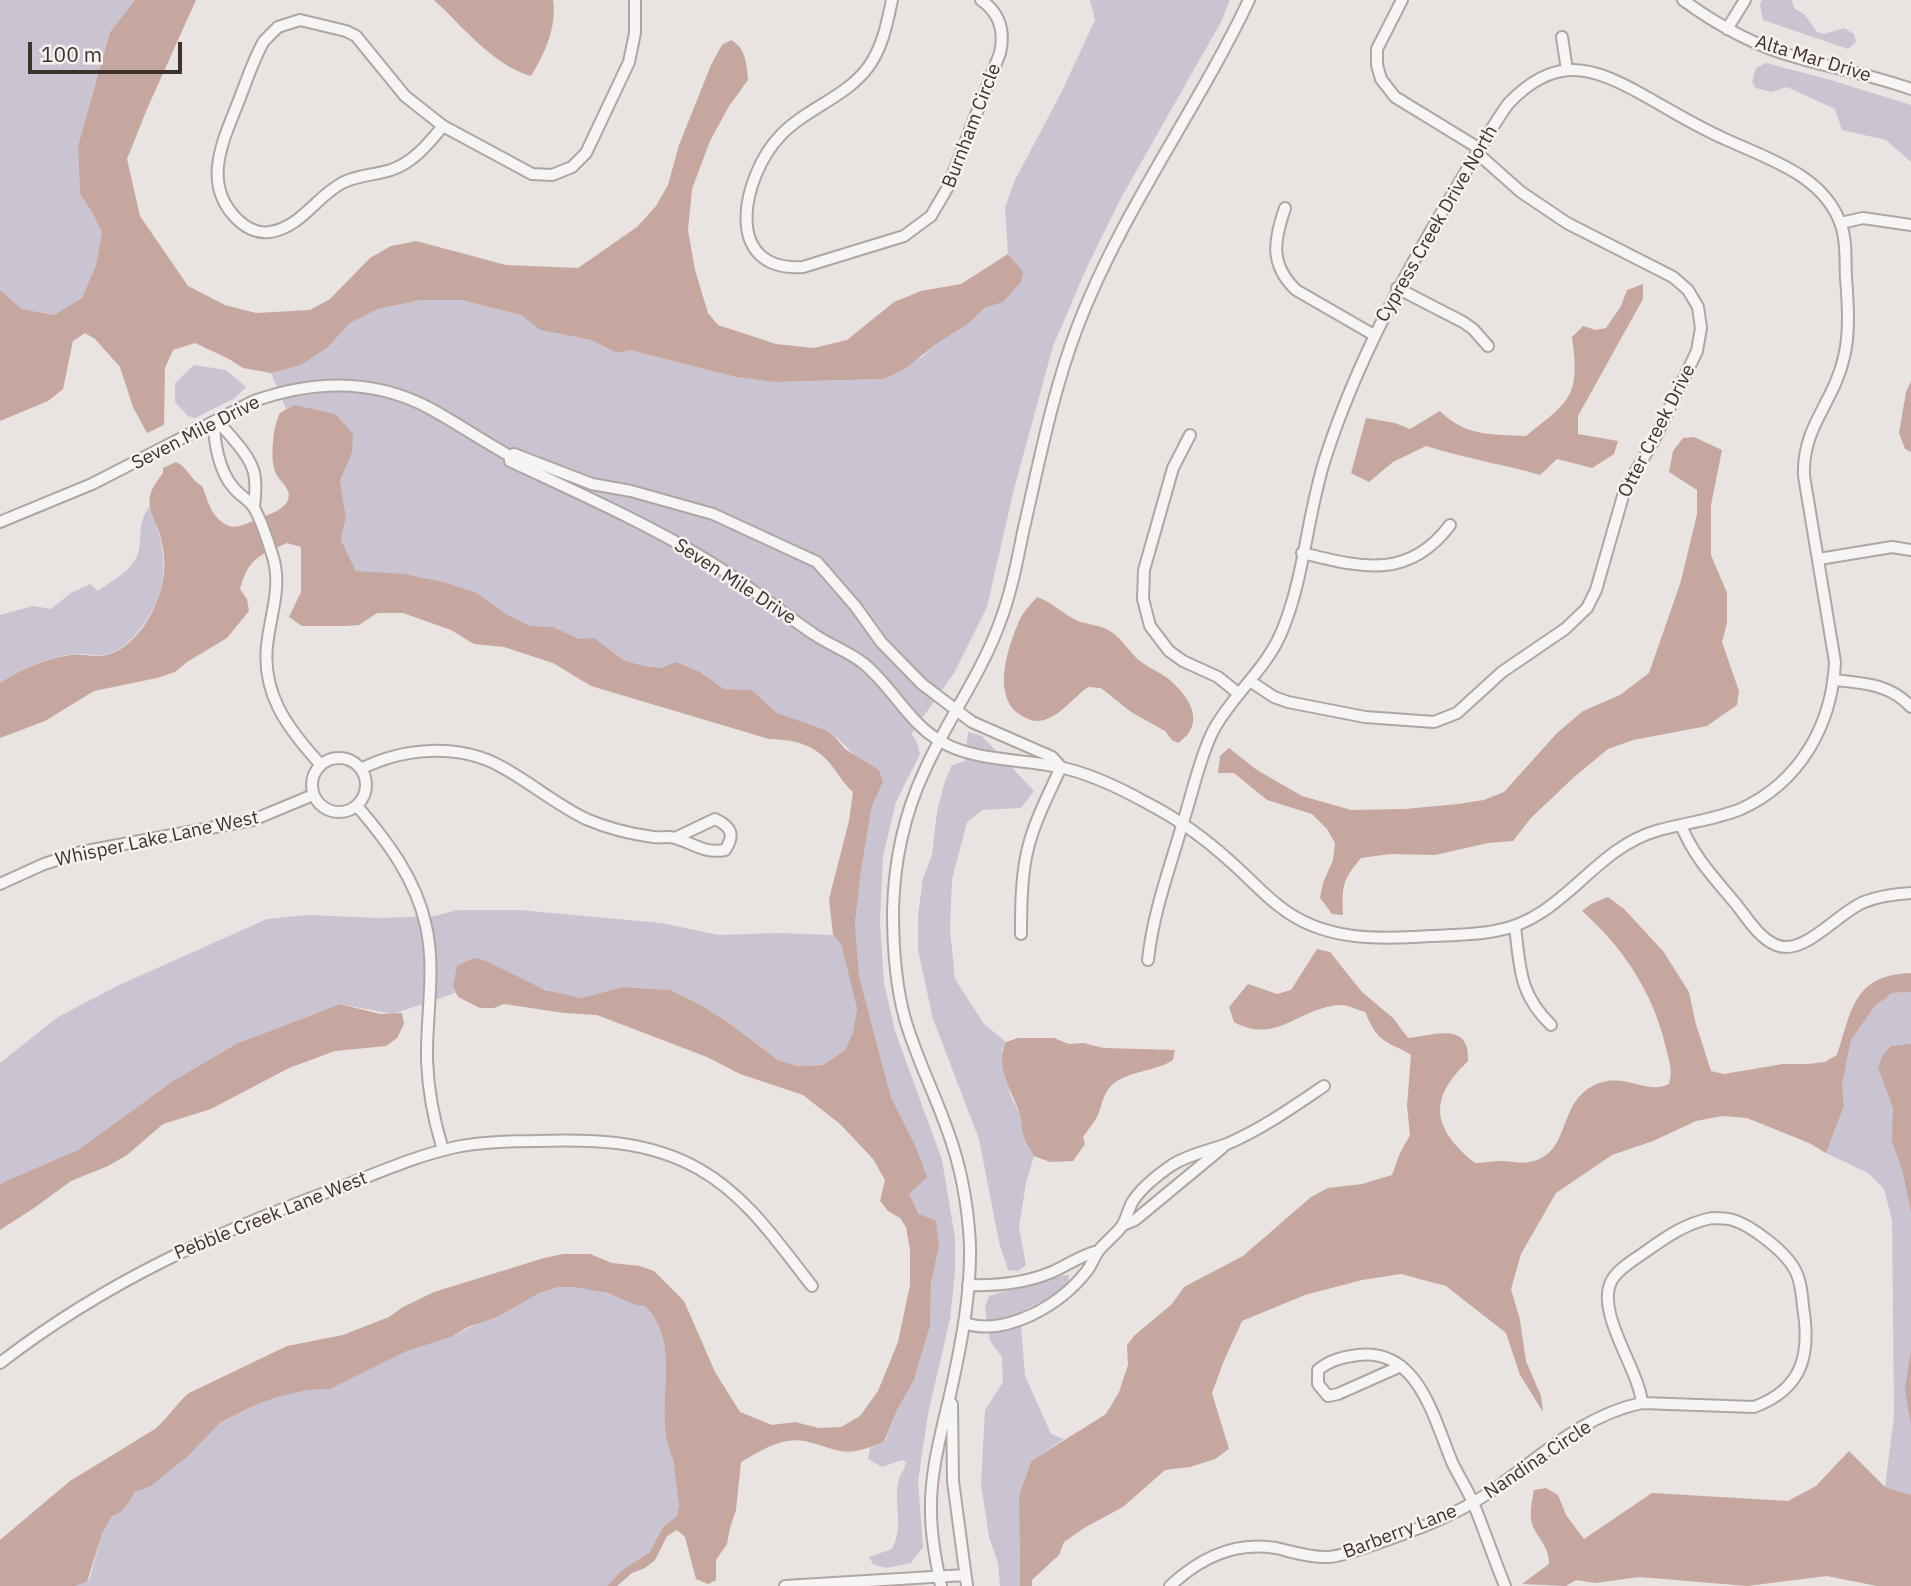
<!DOCTYPE html>
<style>
body{margin:0}
#map{position:relative;width:1911px;height:1586px;overflow:hidden;background:#e9e3e1;font-family:"IBM Plex Sans",sans-serif}
canvas{display:block}
.scale{position:absolute;left:28px;top:42px;width:154px;height:32px;box-sizing:border-box;border:4px solid #3f312b;border-top:0;padding-left:9px;font-size:21px;line-height:24px;white-space:nowrap;color:#3f312b;-webkit-text-stroke:5px #f6f2f1;paint-order:stroke}
</style>
<div id="map">
<canvas width="1911" height="1586"></canvas>
<div class="scale">100 m</div>
</div>
<script>
const ctx = document.querySelector('canvas').getContext('2d');
ctx.lineJoin = 'round';
function fill(path, color) { ctx.fillStyle = color; ctx.fill(path, 'evenodd'); }
function strokePath(path, color, width, dash) { ctx.strokeStyle = color; ctx.lineWidth = width; ctx.lineCap = dash ? 'butt' : 'round'; ctx.setLineDash(dash || []); ctx.stroke(path); }
function write(font, color, halo, rows, align = 'center') {
  ctx.font = font + ' "IBM Plex Sans",sans-serif'; ctx.lineWidth = 5; ctx.setLineDash([]); ctx.textBaseline = 'middle'; ctx.strokeStyle = halo; ctx.fillStyle = color; for (const [text, x, y, turn = 0] of rows) {
    ctx.save(); ctx.translate(x, y); ctx.rotate((+turn || 0) * Math.PI / 180); ctx.textAlign = isNaN(turn) ? turn : align; if (halo) ctx.strokeText(text, 0, 0); ctx.fillText(text, 0, 0); ctx.restore();
  }
}
fill(new Path2D(`
 M0,0h135l-25,32 -32,114 2,48 13,20 9,19 -6,32 -14,33 -28,17 -32,-6 -22,-19z
 M1090,0h140l-9,22 -100,176 -33,67 -35,81 -39,143 -27,118 -33,66 -43,61 5,6 4,14 -24,48 -13,54 -3,65 4,62 11,48 47,129 13,78v34l-5,47 -22,95 -10,67 5,66 -12,16 -25,5 -13,-4 -4,-7 23,-8c12,-21 2,-43 6,-66 1,-8 7,-13 8,-21l-4,-2 -20,7 -14,-8 2,-11 15,-6 12,-32 17,-30 16,-54 1,-42 8,-38 -31,-52 6,-51 -23,-46 -32,-121 -4,-53 6,-52 11,-65 11,-24 -47,-45 -59,-24 -25,-23 -28,-1 -24,-17 -56,-6 -21,-6 -29,-21h-14l-27,-12 -23,-1 -24,-12 -136,-41 -14,-2 -15,-31 5,-23 -6,-36 12,-28 -57,-48 -9,4 -15,-36 30,-8 26,-17 23,-25 28,-14 43,-9h40l60,15 19,15 51,10 26,13 13,-3 106,27 38,5 110,-3 38,-22 17,-15 29,-18 17,-16 18,-6 19,-30 -14,-18 -3,-46 9,-26 47,-89 34,-73z
 M1762,0h30l2,8 11,7 12,17 7,2 20,-6 10,6 2,8 -8,7 -85,-29 -3,-15z
 M1766,63l61,16 84,26v57l-25,-22 -44,-10 -7,-21 -48,-22 -16,5 -15,-4 -4,-6 4,-14z
 M194,365l32,5 20,17 -11,11 -40,20 -7,-2 -13,-14v-19z
 M150,506c16,43 22,78 -6,118 -10,14 -20,25 -37,30 -11,4 -20,-1 -32,0 -26,3 -53,14 -75,29v-68l33,-9 18,3 20,-16 19,-9 8,7c10,-8 28,-17 35,-28 14,-19 0,-36 17,-57z
 M968,732l14,4 52,55 -13,17 -38,2 -16,12 -15,57 -2,51 5,49 29,45 22,18 -4,8 8,44 10,21 3,21 11,20 -8,27 -7,44 7,38 -8,6 -10,-1 -9,-28 -20,-103 -46,-120 -15,-69v-34l5,-38 9,-23 5,-43 8,-31 7,-16 13,-4z
 M457,910h62l142,13 58,12 59,-2 55,2 8,9 16,65 -4,23 -8,18 -22,15 -26,1 -19,-6 -49,-37 -30,-19 -29,-14 -47,-3 -42,11 -23,-4 -29,-10 -45,-24 -31,27 2,6 -62,21 -53,-10 -104,40 -63,37 -95,69 -78,35v-122l58,-46 59,-31 150,-67 40,-4 74,3 54,-2z
 M1911,992v503l-26,-8 9,-71 -2,-196 -8,-31 -16,-16 -42,-20 18,-47 -2,-21 9,-45 24,-34 17,-13z
 M1069,1275l-1,9 -17,13 -31,15 5,64 26,58 13,5 -33,22 -12,35 1,90h-20l-2,-23 -9,-26 -8,-53 4,-74 18,-28 -1,-25 -12,-16 -5,-34 4,-11 68,-20z
 M558,1287c20,-2 42,3 61,10 9,3 16,8 26,9 41,41 5,104 28,153l6,46 -2,11 -14,11 -13,25 -28,18 -15,16h-532l12,-4 3,-4 12,-44 10,-18c12,-3 17,-15 23,-24l16,-6 36,-29 34,-35 30,-15 26,-10 31,-7 22,-1 77,-38 44,-14 88,-44z`), '#c9c3d2');
fill(new Path2D(`
 M135,0h61l-49,109 -20,50 13,57 48,70 37,19 31,8 54,-3 20,-11 40,-41 21,-12 25,-5 90,24 72,3 59,-41 19,-21 12,-21 11,-40 32,-80 11,-20 9,-5c15,8 16,25 17,40l-19,26 -19,35 -18,48 -4,41 7,40 13,43 10,12 58,19 38,4 33,-8 47,-38 27,-11 40,-7 47,-30 15,18 -2,10 -18,20 -18,6 -17,16 -29,18 -33,26 -22,11 -110,3 -38,-5 -106,-27 -13,3 -26,-13 -51,-10 -19,-15 -60,-15h-40l-43,9 -28,14 -23,25 -26,17 -30,8 -28,-5 -14,-9 -34,-16 -22,7 -8,18 -1,57 -17,8 -14,-26 -13,-40 -25,-28 -10,-6 -12,8 -10,48 -15,12 -48,20v-131l22,19 32,6 28,-17 14,-33 6,-32 -9,-19 -13,-20 -2,-48 32,-114z
 M434,0h119c4,27 -8,53 -22,76 -38,-11 -68,-49 -97,-76z
 M1643,284v15l-65,117v18l40,7 -4,13 -22,14 -35,-9 -17,16c-38,-11 -76,-17 -114,-29l-33,16 -24,20 -18,-9 15,-55 29,5 15,6 30,-18c26,26 51,23 86,25 45,-36 54,-39 46,-99l11,-11 13,4 10,-2 15,-22 6,-16z
 M1911,381v71l-6,-3 -6,-16 7,-41z
 M294,405l41,9 18,20 -1,19 -12,28 6,36 -5,23 15,31 48,3 43,9 29,10 30,21 24,12 23,1 27,12 14,-1 29,22 21,6 17,2 15,-6 24,10 24,17 28,1 25,23 48,17 10,7 10,12 34,21 4,12 -11,24 -11,65 -6,52 4,53 32,121 23,46 13,34 -18,17 10,20 17,7 3,25 -8,38 -1,42 -16,54 -17,30 -13,32c-15,6 -32,13 -48,8 -17,-4 -31,-12 -49,-9 -17,3 -32,13 -46,21l-5,48 -6,18 -3,16 -11,16v20l-8,4 -12,-5 -11,-42 -8,-7 -10,6 -12,24 -10,8 -13,5 -15,13h-10l15,-16 28,-18 13,-25 14,-11 2,-11 -6,-46c-23,-50 13,-111 -28,-153l-9,-1 -28,-12 -33,-6h-17l-19,6 -42,24 -29,10 -17,10 -44,14 -77,38 -22,1 -31,7 -26,10 -30,15 -34,35 -36,29 -16,6c-6,9 -11,21 -23,24l-10,18 -15,48 -12,4h-75v-46l70,-59 85,-52c13,-11 21,-25 34,-36l98,-47 56,-11 46,-18 14,-10 31,-15 110,-34 19,-4h27l22,9 28,3 14,5 30,30 31,71 25,40 32,13 23,-3 24,6 22,-1 19,-11 18,-25 20,-49 12,-57v-35l-4,-23 -6,-9 -12,-7 -8,-10 5,-21 -12,-21 -33,-35 -37,-29 -63,-21 -33,-17 -110,-42 -33,-2 -60,-9 -10,4h-14l-22,-11 -5,-10 4,-21 17,-8 10,2 61,30 36,8 42,-11 47,3 29,14 30,19 49,37 19,6 26,-1 22,-15 8,-18 4,-23 -16,-65 -8,-9 -4,-36 20,-78 4,-29c-9,-8 -14,-17 -21,-26 -17,-22 -36,-26 -63,-27l-178,-53 -38,-23 -49,-16 -30,-3 -23,-14 -48,-17h-26l-18,12 -13,1h-44l-13,-9 12,-25v-45l-14,-4c-28,13 -38,14 -47,46l7,10 2,12 -22,27 -40,24 -12,10 -18,6 -63,13 -49,30 -45,17v-55c21,-14 45,-24 70,-28 11,-2 21,2 32,1 34,-6 55,-45 61,-76 3,-16 1,-32 -4,-48 -3,-11 -12,-24 -9,-36 2,-9 8,-16 13,-23v-5l13,-6c12,5 15,19 26,24 6,13 8,31 25,39 9,5 21,-2 30,-6 12,-4 39,-13 30,-30 -3,-6 -10,-11 -12,-18 -5,-12 -2,-46 5,-58z
 M1694,437l28,13 -11,55v50l16,38v30l-5,19 17,49 -2,14 -30,21 -74,14 -25,9 -35,29 -42,40 -18,23 -25,2 -53,12 -45,-1 -29,4c-19,23 -19,27 -18,57l-11,-1 -12,-16 3,-15 10,-23 2,-17 -8,-14 -15,-15 -45,-14 -33,-27h-16l2,-17 9,-8 28,22 45,26 49,14 54,-1 53,-5 26,-4 20,-8 53,-59 26,-22 37,-16 29,-22 32,-92 16,-67v-24l-28,-18 4,-21 10,-13z
 M1037,597c14,5 24,15 37,22 11,6 25,5 36,12 12,7 19,21 30,30 10,8 23,12 32,21 20,18 33,43 6,61l-6,-3 -7,-9 -34,-19 -30,-24 -13,-1c-14,10 -27,28 -44,33 -9,3 -17,-1 -25,-6 -28,-20 -10,-70 1,-95 4,-8 11,-15 17,-22z
 M1608,897l16,12 39,42 26,41 6,29 16,50 13,3 59,-10h25l17,-2 12,-7c15,-45 16,-80 74,-82v19l-19,1 -17,13 -24,34 -9,45 2,21 -18,47 -17,-10 -62,-25 -25,-2 -26,5 -43,20 -41,14 -56,38 -35,61 -10,35 9,31 6,41 15,35 2,16 -23,-37 -14,-42 -60,-47 -45,-12 -39,6 -57,15 -63,26 -19,42 -11,30 17,56 -14,10 -25,8 -25,3 -42,37 -39,21 -20,14 -5,13 -27,25v6h-12l-1,-90 12,-35 75,-47 13,-22 9,-27 -1,-20 8,-10 37,-31 12,-17 59,-31 68,-59 17,-9 34,-4 30,-9 8,-22 10,-18 -3,-29 4,-51c-8,-6 -17,-8 -26,-14 -10,-6 -15,-18 -20,-29 -8,-2 -18,-8 -27,-7 -41,4 -62,40 -104,17l-5,-15 19,-23 29,10 14,-4 26,-41 13,3 32,40 31,26 15,20c26,-2 62,-18 60,23 -41,39 -35,68 7,102 9,0 18,-2 27,-2 8,0 19,3 27,1 42,-7 28,-56 62,-75 32,-18 52,9 78,-3 4,-14 0,-22 -3,-36 -12,-54 -43,-101 -84,-137l9,-7z
 M340,1004l40,10 22,-1 2,11 -7,14 -11,8 -51,5 -46,17 -78,41 -48,15 -36,31 -19,11 -37,15 -37,27 -34,22v-45l4,-3 74,-32 95,-69 63,-37z
 M1018,1038h36l15,6 14,-1 21,5 71,2 -2,10c-18,12 -44,10 -61,25 -10,9 -10,23 -16,34 -4,6 -9,12 -13,18l2,7 -12,17 -23,1 -16,-6c-3,-6 -8,-12 -10,-19 -3,-7 -2,-15 -4,-22 -7,-24 -26,-47 -14,-73z
 M1911,1044v168l-9,-43 -10,-28 1,-33 -15,-41 5,-12 8,-9z
 M1911,1349v77l-6,-37z
 M1849,1451l36,36 26,8v91h-34l-50,-10 -80,10 -108,-9 -44,6 -19,-3 -10,6 -44,-2 27,-20c0,-19 -11,-24 -17,-40 -3,-10 0,-24 2,-34l12,-2 12,7 8,20 18,24 68,-46 136,8 28,-15z`), '#c5a7a0');
const minor = new Path2D(`
 M892,0c-5,23 -9,46 -23,66 -22,31 -63,42 -89,70 -37,39 -60,136 23,131l101,-31 27,-20 17,-29 52,-134c5,-22 0,-40 -19,-53
 M1402,0l-25,49v16l4,14 14,18 85,52
 M1683,0c33,24 70,45 109,56 40,12 80,19 119,33
 M300,20l46,11 10,5 49,60 38,30c-15,18 -29,36 -52,44 -16,5 -32,5 -47,12 -27,13 -42,45 -74,50 -13,2 -25,-5 -33,-13 -38,-37 -11,-84 4,-124 7,-18 13,-37 23,-54l14,-14z
 M1727,29l18,-29
 M1562,37l5,33
 M443,126l89,48 20,1 20,-8 14,-14 43,-91 6,-29v-33
 M1285,208c-11,32 -16,56 11,82l78,45
 M1841,223l22,-5 48,7
 M1397,288l66,34 10,7 15,17
 M1190,435l-17,33 -29,102 -1,29 7,27 19,25 14,10 35,16 21,17
 M510,456l4,-2 78,30 39,7 82,23 104,48 39,45 25,35 41,42 50,38 80,35 9,10
 M254,507c4,-32 1,-43 -20,-67 -7,-8 -10,-13 -20,-18 0,20 5,49 19,65 5,7 13,11 19,18 8,10 16,37 20,49 10,29 0,56 -4,84 -9,53 19,90 53,127
 M0,522l92,-38 162,-83c60,-21 120,-23 177,8 27,15 52,32 79,47v5c68,32 136,62 200,101 36,22 70,49 105,73 15,10 34,17 48,28 29,23 46,61 79,79 31,19 81,17 117,25 30,6 61,21 88,36 31,16 59,36 85,60 16,14 30,30 47,43 45,36 98,33 152,30 22,-1 43,-1 64,-5 69,-12 97,-81 161,-100 28,-8 58,-11 85,-22 59,-27 91,-84 94,-147l-31,-186c-2,-50 30,-73 40,-119 6,-25 4,-53 2,-79 -1,-17 1,-37 -5,-53 -17,-50 -73,-66 -116,-86 -28,-12 -53,-28 -80,-43 -53,-30 -90,-42 -137,8 -19,27 -36,57 -53,86 -51,85 -98,171 -129,266 -19,57 -21,120 -44,175 -16,39 -50,64 -69,100 -14,28 -20,61 -30,91 -13,46 -30,90 -35,138
 M1302,553c58,14 106,28 148,-28
 M1819,559l73,-12 19,3
 M1834,680c29,3 56,4 77,27
 M1250,681l24,16 14,5 77,15 69,5 23,-9 45,-41 63,-43 22,-21 9,-18 29,-101 28,-47 44,-91 4,-23 -3,-21 -10,-17 -15,-13 -106,-54 -46,-31 -44,-39
 M312 785a27 27 0 1 1 54 0a27 27 0 1 1-54 0Z
 M361,769c41,-21 96,-26 139,-3 30,16 55,38 86,53 21,9 45,15 67,18 7,1 15,-1 22,1 18,5 29,16 50,12 10,-15 7,-23 -10,-31l-40,19
 M357,806c30,35 59,73 69,120 10,44 0,90 1,134 1,31 7,61 16,90
 M1681,825c12,31 34,54 55,79 11,14 23,34 40,41 28,12 61,-32 88,-43 15,-6 31,-8 47,-9
 M0,884l44,-20 37,-12 172,-32 60,-25
 M1515,926c5,42 4,68 36,99
 M1021,934c0,-24 0,-47 4,-71 5,-34 22,-65 36,-96
 M1712,1218c7,0 14,0 21,2 19,6 53,32 62,50 6,11 7,25 8,37 8,47 0,82 -49,100l-112,-4c-3,-34 -48,-92 -30,-123 7,-12 22,-20 33,-28 21,-15 41,-29 67,-34z
 M1123,1225l12,-5 87,-72
 M968,1285c28,1 58,-2 84,-13 16,-7 29,-17 46,-21
 M964,1323c42,14 96,-18 122,-51 6,-7 8,-16 14,-23 7,-8 16,-15 22,-23 5,-8 6,-17 11,-25 9,-14 26,-27 39,-36 17,-11 36,-14 55,-21 35,-15 66,-37 97,-58
 M0,1363c108,-83 214,-130 341,-176 39,-15 79,-33 120,-41 24,-4 49,-5 74,-5 57,-2 113,-1 164,28 48,27 79,74 113,117
 M1401,1366l-63,28 -10,2 -10,-12v-14c12,-10 25,-13 40,-15 60,-8 76,64 94,107 7,15 16,28 22,43 11,27 20,54 31,81
 M952,1404l1,77 14,105
 M785,1586l180,-11
 M941,1586c-5,-25 -10,-50 -10,-75 -1,-42 12,-84 21,-125 10,-46 19,-94 18,-141 -2,-40 -9,-79 -23,-116 -13,-37 -31,-72 -42,-110 -10,-36 -12,-72 -12,-108 1,-48 11,-96 31,-139 23,-52 57,-97 76,-150 11,-29 17,-60 23,-90 16,-69 29,-138 54,-204 45,-118 119,-216 172,-328
 M1170,1586c30,-28 64,-45 106,-38 17,4 35,10 52,9 16,-1 32,-8 47,-13 38,-13 77,-27 112,-50 49,-33 95,-79 155,-91`);
strokePath(minor, '#afa6a3', 14);
strokePath(minor, '#f7f5f4', 10);
write('19px', '#3f312b', '#f6f2f1', [
 ["Alta Mar Drive",1813,59,17],
 ["Burnham Circle",972,126,-69],
 ["Cypress Creek Drive North",1437,224,-60],
 ["Otter Creek Drive",1657,431,-63],
 ["Seven Mile Drive",196,433,-27],
 ["Seven Mile Drive",735,582,33],
 ["Whisper Lake Lane West",157,839,-12],
 ["Pebble Creek Lane West",271,1216,-22],
 ["Nandina Circle",1538,1460,-34],
 ["Barberry Lane",1400,1532,-21]
]);
</script>
